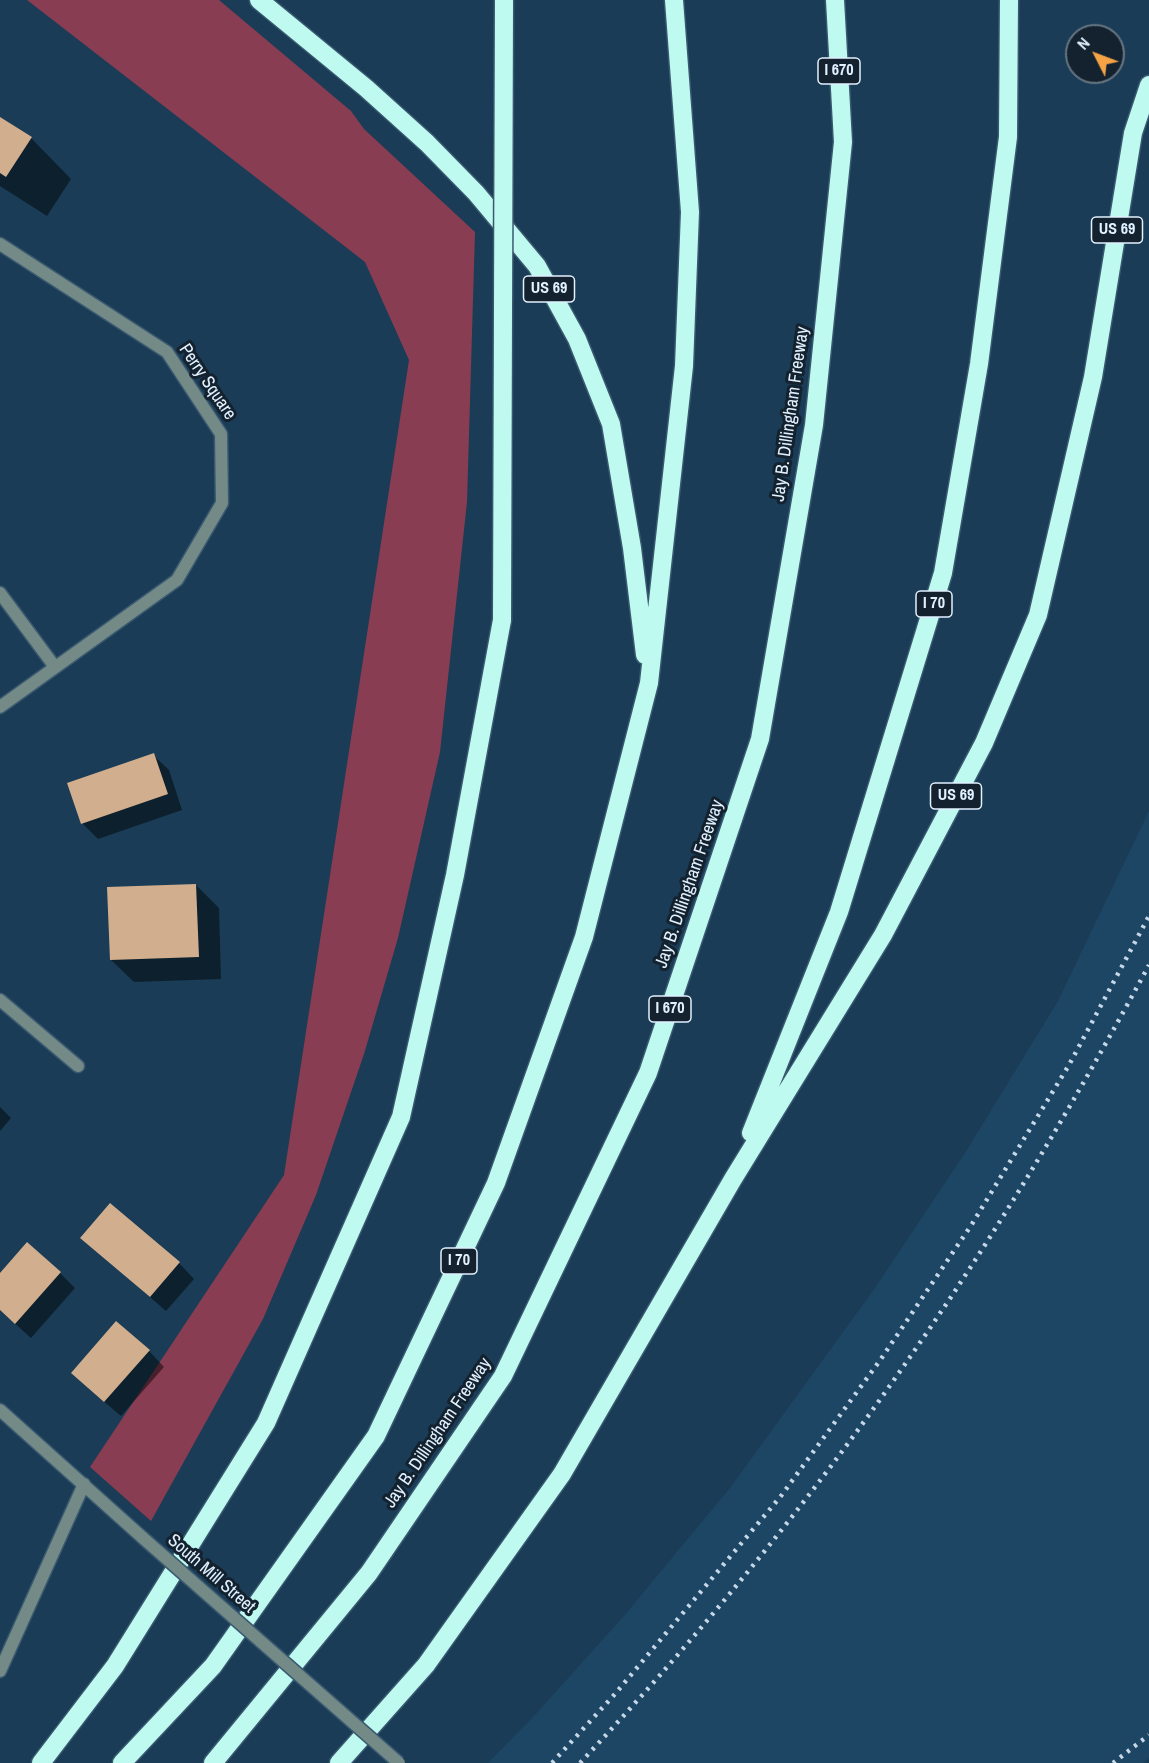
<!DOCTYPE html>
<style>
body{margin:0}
#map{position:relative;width:1149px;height:1763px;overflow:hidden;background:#1a3c56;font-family:"Archivo Narrow",sans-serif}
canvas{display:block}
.north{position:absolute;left:1065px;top:24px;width:60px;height:60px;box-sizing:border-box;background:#13222e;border:2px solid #667582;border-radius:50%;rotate:312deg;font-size:16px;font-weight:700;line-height:24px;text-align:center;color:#e2f1ff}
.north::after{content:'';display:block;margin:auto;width:21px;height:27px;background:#f6a247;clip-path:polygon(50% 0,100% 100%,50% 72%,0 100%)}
</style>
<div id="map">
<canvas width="1149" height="1763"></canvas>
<div class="north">N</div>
</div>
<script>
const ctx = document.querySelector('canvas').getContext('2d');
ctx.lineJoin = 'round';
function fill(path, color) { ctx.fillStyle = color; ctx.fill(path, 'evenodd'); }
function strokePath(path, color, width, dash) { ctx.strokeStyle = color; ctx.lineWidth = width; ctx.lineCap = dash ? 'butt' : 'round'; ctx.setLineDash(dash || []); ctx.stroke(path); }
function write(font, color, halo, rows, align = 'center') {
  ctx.font = font + ' "Archivo Narrow",sans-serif'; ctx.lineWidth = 6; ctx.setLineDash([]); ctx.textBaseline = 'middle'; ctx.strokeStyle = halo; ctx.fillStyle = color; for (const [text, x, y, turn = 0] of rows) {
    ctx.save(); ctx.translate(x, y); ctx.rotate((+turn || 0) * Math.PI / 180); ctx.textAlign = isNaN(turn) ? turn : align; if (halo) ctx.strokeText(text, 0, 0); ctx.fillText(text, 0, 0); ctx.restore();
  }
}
fill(new Path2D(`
 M1149,811v947l-6,5h-655l46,-47 89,-99 107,-129 145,-200 90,-135 93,-152z`), '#1d4665');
fill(new Path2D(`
 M27,0h192l132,111 13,18 111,103 -8,270 -27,250 -42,186 -34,116 -48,141 -53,124 -112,202 -61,-54 194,-292 125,-815 -44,-98z`), '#883d52');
fill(new Path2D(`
 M0,119l31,19 40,41 -24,37 -47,-30z
 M153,755l16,15 13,40 -84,29 -16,-16z
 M196,885l23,23 2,71 -87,3 -23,-22z
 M0,1107l11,11 -11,13z
 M82,1238l97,25 15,16 -28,32z
 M60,1273l15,15 -44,50 -31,-28v-34z
 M149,1351l15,16 -43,49 -33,-28z`), '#0007');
fill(new Path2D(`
 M0,117l32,20 -26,40 -6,-4z
 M154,753l14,41 -87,30 -14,-41z
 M196,884l3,73 -89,3 -3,-73z
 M110,1203l70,59 -30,35 -70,-59z
 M27,1242l34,30 -46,52 -15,-14v-37z
 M116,1321l34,29 -46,52 -33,-29z`), '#d1ae8d');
const lane = new Path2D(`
 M0,593l55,74
 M0,1000l78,66`);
const street = new Path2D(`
 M0,244l167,108 54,82 1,69 -45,77 -177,127
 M0,1410l143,128
 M0,1671l84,-187`);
const highway = new Path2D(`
 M259,0l107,88 61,55 49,50 61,73 40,73 34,85 21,124 13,107
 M751,1133l88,-221 104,-339 36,-209 29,-227 1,-137
 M41,1763l74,-97 151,-243 135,-306 54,-242 47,-255
 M122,1763l91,-97 163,-230 120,-253 88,-246 65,-254 35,-317 6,-154 -16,-212
 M213,1763l156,-190 134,-197 145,-303 112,-334 54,-314 29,-283 -8,-142
 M339,1763l87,-98 136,-191 171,-295 150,-244 101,-192 54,-128 55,-238 40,-244 16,-48`);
strokePath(lane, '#3a5971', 15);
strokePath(street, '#3a5971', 15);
strokePath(highway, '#3a5971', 21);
strokePath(lane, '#738a86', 12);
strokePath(street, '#738a86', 12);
strokePath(highway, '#bffaf1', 18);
strokePath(new Path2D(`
 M552,1763l63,-69 166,-198 100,-137 91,-135 97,-159 80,-149
 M580,1763c119,-127 231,-263 330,-406 88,-126 166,-257 239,-392
 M1113,1763l36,-28`), '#c6d8e7', 4.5, [3, 6]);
const streetBridge = new Path2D(`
 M143,1538l256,225`);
const highwayBridge = new Path2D(`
 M502,620l2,-620`);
strokePath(streetBridge, '#3a5971', 15, []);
strokePath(highwayBridge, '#3a5971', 21, []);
strokePath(streetBridge, '#738a86', 12);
strokePath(highwayBridge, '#bffaf1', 18);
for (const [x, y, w] of [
 [839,71,42],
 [1117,230,51],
 [549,289,51],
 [934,604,36],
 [956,796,51],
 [670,1009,42],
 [459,1261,36]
]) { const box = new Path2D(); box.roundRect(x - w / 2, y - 13, w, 26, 4.5); ctx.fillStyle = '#13222e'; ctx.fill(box); strokePath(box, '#e2f1ff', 1.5); }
write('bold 16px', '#e2f1ff', null, [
 ["I 670",839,71],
 ["US 69",1117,230],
 ["US 69",549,289],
 ["I 70",934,604],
 ["US 69",956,796],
 ["I 670",670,1009],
 ["I 70",459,1261]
]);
write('18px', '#e2f1ff', '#13222e', [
 ["Perry Square",207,382,56],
 ["Jay B. Dillingham Freeway",791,414,-82],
 ["Jay B. Dillingham Freeway",690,884,-71],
 ["Jay B. Dillingham Freeway",438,1433,-56],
 ["South Mill Street",211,1574,41]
]);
</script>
